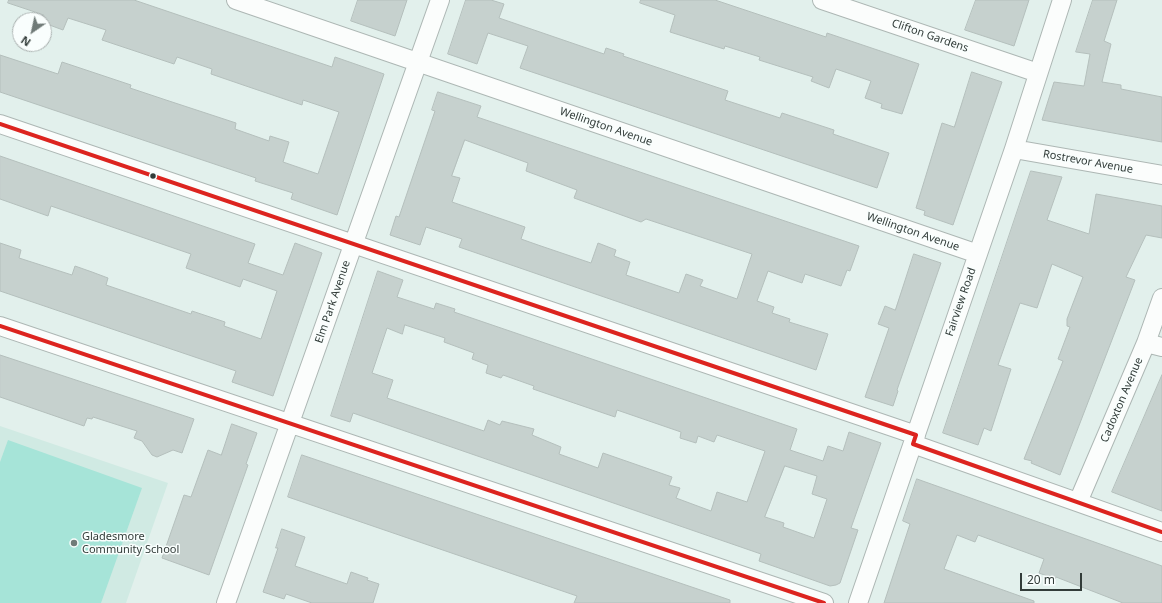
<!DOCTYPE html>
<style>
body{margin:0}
#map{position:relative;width:1162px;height:603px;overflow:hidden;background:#e2f0ec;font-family:"Noto Sans",sans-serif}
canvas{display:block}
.north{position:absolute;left:12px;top:12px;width:40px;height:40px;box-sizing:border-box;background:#f9fefd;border:1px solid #a9b0af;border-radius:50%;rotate:214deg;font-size:11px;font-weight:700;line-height:16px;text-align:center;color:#323c39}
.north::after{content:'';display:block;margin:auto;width:14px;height:18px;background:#707b78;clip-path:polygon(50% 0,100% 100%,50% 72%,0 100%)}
.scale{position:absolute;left:1020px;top:573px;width:62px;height:18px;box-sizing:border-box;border:2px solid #323c39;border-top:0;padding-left:5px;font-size:12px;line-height:14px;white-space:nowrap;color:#323c39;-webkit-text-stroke:3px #f9fefd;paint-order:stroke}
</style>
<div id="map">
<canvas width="1162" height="603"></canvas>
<div class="north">N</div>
<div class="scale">20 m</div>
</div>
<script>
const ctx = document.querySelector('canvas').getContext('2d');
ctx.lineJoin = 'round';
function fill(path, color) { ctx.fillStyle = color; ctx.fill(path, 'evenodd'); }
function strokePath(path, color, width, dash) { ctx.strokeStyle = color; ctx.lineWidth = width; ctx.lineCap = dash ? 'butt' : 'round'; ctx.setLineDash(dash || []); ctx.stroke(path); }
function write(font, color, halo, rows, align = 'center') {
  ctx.font = font + ' "Noto Sans",sans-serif'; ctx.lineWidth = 3; ctx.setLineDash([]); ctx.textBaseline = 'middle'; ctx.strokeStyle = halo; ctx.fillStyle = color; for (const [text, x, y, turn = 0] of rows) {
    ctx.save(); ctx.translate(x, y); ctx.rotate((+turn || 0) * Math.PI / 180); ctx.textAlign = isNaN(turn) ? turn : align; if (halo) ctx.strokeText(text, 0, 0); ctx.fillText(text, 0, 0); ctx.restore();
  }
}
fill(new Path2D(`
 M0,426l168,57 -42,120h-126z`), '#d0eae3');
fill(new Path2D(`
 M8,440l134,48 -41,115h-101v-141z`), '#a6e4d8');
const building = new Path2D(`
 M9,0h125l198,67 3,-10 49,17 -47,141 -46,-16 2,-6 -38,-12 1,-3 -256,-86v-37l58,19 4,-12 69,23 -1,3 36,12 70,23 -1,6 34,12 1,-5 19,6 -6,20 35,12 21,-62 -36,-12 -1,5 -56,-19 -35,-12 1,-5 -35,-12 -3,7 -72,-24 4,-10 -38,-12 -5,12 -19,-7v-3h-2l2,-5 -36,-12z
 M358,0h49l-12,36 -44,-15z
 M466,0h25l13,4 -5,14 105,36 2,-6 18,6 -1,2 105,35 -3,9 55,18 2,-5 52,17 -1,4 56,19 -12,35 -357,-120 8,-22 -40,-13 -11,31 -29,-10z
 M641,0h74l111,37 1,-4 92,31 -17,50 -21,-6 1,-4 -17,-6 6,-17 -35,-12 -7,19 -18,-7 2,-4 -54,-17 1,-3 -35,-11 -1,3 -54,-17 5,-17 -35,-12z
 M976,0h53l-15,46 -49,-16z
 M1093,0h24l-13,41 7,3 -9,38 19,3v4l41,8v45l-120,-22 12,-38 30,4 6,-32 -14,-2z
 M972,72l30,10 -49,143 -29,-10 1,-4 -9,-3 26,-85 12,4z
 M438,92l43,14 -4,11 382,129 -9,25 -3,-1 -6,16 -36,-12 -3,9 -34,-12 -11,30 17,6 -2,6 18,6 -1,3 39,12 -12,36 -357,-123 3,-8 -36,-12 -6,18 -30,-10 6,-19 3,1 36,-106 -3,-1zM465,140l63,23 -2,8 51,19 -3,8 67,24 5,-3 106,35 -15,45 -37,-13 3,-6 -17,-6 -7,19 -53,-18 4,-13 -16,-6 2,-6 -18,-7 -7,20 -53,-18 -17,-6 4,-12 -73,-25 8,-24 -8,-2z
 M0,156l255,88 -7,19 35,12 12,-32 27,10 -49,143 -41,-14 4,-11 -236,-80v-48l21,7 -2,8 53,17 3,-9 17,6 16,6 -2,7 85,29 1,-3 33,11 -1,4 37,13 16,-48 -34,-12 -3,8 -54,-19 5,-14 -140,-48 -3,10 -48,-17z
 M1031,171l31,6 -15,43 42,14 7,-40 66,12v32l-16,-3 -20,42 9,3 -75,195 -29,-12 1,-2 -8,-2 39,-98 -5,-2 12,-32 -3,-1v-7l16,-42 -31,-13 -15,44 -17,-5 -22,62 13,4 -20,62 -7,-3 -6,17 -35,-12z
 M914,254l27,9 -44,127 1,1 -5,15 -28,-9 24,-69 -11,-4 7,-18 10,4z
 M378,271l25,9 -6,17 37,12 2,-6 19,6 -1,3 343,117 -7,21 33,11 5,-15 15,5 6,-19 32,11 -30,85 7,2 -18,53 -4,2 -6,1 -71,-25 2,-7 -408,-141 -3,9 -19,-6zM405,325l40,13 -1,4 30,11 -2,6 16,6 -2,8 15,5 2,-3 31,11 -1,3 82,28 2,-7 64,22 -1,6 16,5 2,-7 16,6 3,-7 48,16 -18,51 -30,-10 -6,19 -35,-13 4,-10 -11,-3 3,-8 -69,-24 -5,15 -39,-14 2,-7 -29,-12 2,-6 -32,-8 -2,4 -12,-5 -4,11 -97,-33 6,-18 -21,-7 15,-45 15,6zM785,466l32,10 -5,18 15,5 -13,39 -31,-11 1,-4 -19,-6z
 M0,355l194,64 -12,34 -9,-3 -16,7 -5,-2 -10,-14 -8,-3 3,-7 -44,-14 -1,2 -5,-1 -3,8 -84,-29z
 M1162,375v136l-50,-19z
 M232,424l25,9 -11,31 2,1 -39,110 -47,-17 22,-63 7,2 17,-47 13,5z
 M302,455l428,145v3h-156l3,-7 -289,-99z
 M917,479l245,87v37h-39l-67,-26 -1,2 -16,-6 5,-14 -66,-24 -3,7 -18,-7 -13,34 90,32v2h-150l26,-79 -7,-3z
 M282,529l23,8 -10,29 52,18 4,-12 17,6 -1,2 12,4 -6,19h-61l-26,-9 -2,5 -21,-7 15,-44h-2z`);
fill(building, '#c6d1ce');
strokePath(building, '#b4bfbc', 1);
const minor = new Path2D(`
 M236,0l742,254
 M822,0l216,73
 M0,124l916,311
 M1014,149l148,26
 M0,326l824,277
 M1146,343l16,4
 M913,444l249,88
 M1078,502l68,-159 16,-45
 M226,603l214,-603
 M858,603l156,-454 48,-149`);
strokePath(minor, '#adb7b4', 20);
strokePath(minor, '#fbfdfc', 18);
strokePath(new Path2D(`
 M0,124l916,311 -3,9 249,88
 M0,326l824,277`), '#dc241f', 4);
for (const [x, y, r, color] of [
 [153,176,3.5,"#323c39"],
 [74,543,4,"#707b78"]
]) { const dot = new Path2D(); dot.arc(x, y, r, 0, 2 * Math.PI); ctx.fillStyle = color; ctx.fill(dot); strokePath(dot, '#f9fefd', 1.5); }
write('11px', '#323c39', '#f9fefd', [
 ["Clifton Gardens",930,36,19],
 ["Wellington Avenue",606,127,19],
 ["Rostrevor Avenue",1088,162,10],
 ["Wellington Avenue",913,232,19],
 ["Elm Park Avenue",333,302,-71],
 ["Fairview Road",961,302,-71],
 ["Cadoxton Avenue",1122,400,-67]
]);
write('11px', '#323c39', '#f9fefd', [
 ["Gladesmore",82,537],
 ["Community School",82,550]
], 'left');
</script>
